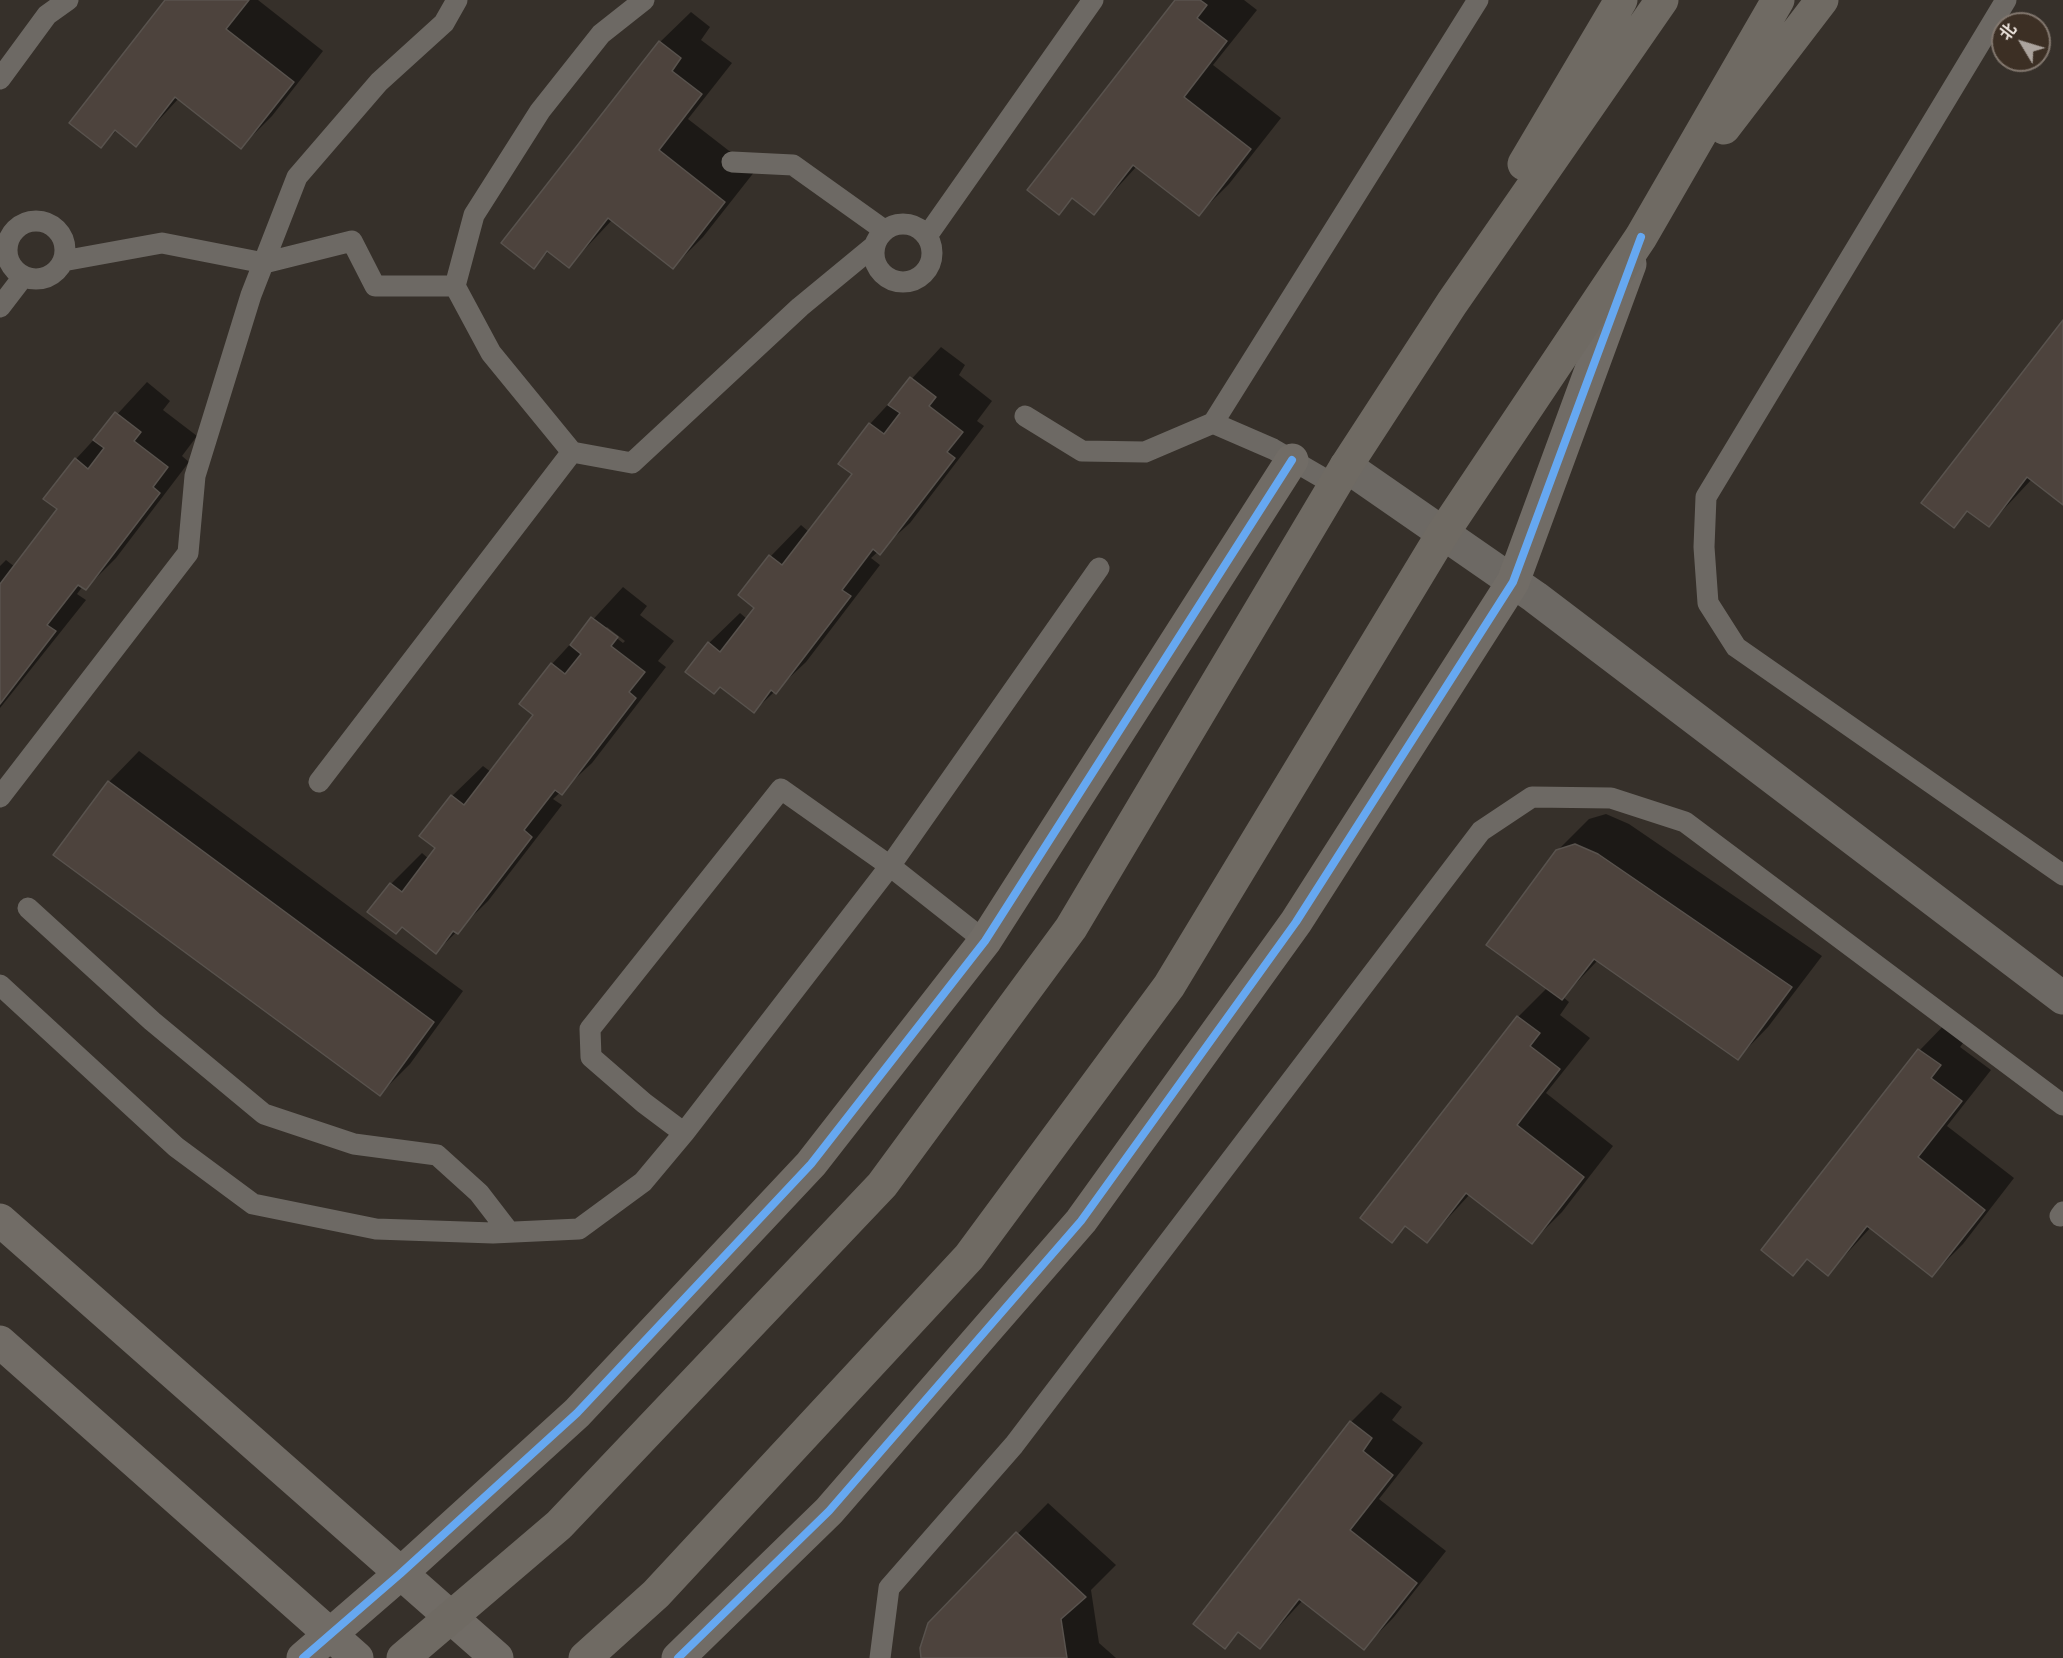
<!DOCTYPE html>
<meta charset="utf-8">
<style>
body{margin:0}
#map{position:relative;width:2063px;height:1658px;overflow:hidden;background:#36302a;font-family:Raleway,"Noto Sans SC",sans-serif}
canvas{display:block}
.north{position:absolute;left:1991px;top:12px;width:60px;height:60px;box-sizing:border-box;background:#3c2f24;border:2px solid #82776e;border-radius:50%;rotate:308deg;font-size:16px;font-weight:700;line-height:24px;text-align:center;color:#ece3dc}
.north::after{content:'';display:block;margin:auto;width:21px;height:27px;background:#aca49e;clip-path:polygon(50% 0,100% 100%,50% 72%,0 100%)}
</style>
<div id="map">
<canvas width="2063" height="1658"></canvas>
<div class="north">北</div>
</div>
<script>
const ctx = document.querySelector('canvas').getContext('2d');
ctx.lineJoin = 'round';
function fill(path, color) { ctx.fillStyle = color; ctx.fill(path, 'evenodd'); }
function strokePath(path, color, width, dash) { ctx.strokeStyle = color; ctx.lineWidth = width; ctx.lineCap = dash ? 'butt' : 'round'; ctx.setLineDash(dash || []); ctx.stroke(path); }
fill(new Path2D(`
 M167,0h91l65,51 -51,65 -31,31 -62,-49 -43,47 -19,-15 -16,16z
 M1177,0h67l13,10 -44,55 68,53 -52,66 -30,30 -62,-48 -43,47 -20,-16 -15,16z
 M691,12l19,15 -9,13 31,23 -44,56 67,52 -52,66 -30,30 -61,-47 -43,46 -20,-15 -16,16 127,-225z
 M2063,323v180l-31,-24 -43,46 -20,-15 -16,16z
 M941,347l24,18 -6,10 33,26 -15,20 7,5 -74,97 -39,35 9,7 -74,97 -52,49 -45,-68 31,-30 7,6 9,-11 -16,-13 31,-39 30,-31 8,7 45,-58 16,-50z
 M147,382l23,19 -7,9 34,26 -15,20 7,6 -73,96 -30,30 -3,-2 -6,8 9,6 -86,108v-142l6,-6 9,7 44,-58 17,-50z
 M623,587l24,19 -7,9 34,26 -16,20 8,6 -74,96 -39,36 9,6 -74,96 -52,51 -33,-26 -12,-42 31,-31 7,6 8,-11 15,-52 31,-30 8,6 45,-58 16,-50zM607,627l18,14 -2,2 -18,-14z
 M139,751l324,240 -53,73 -30,30 -271,-312z
 M1606,814l23,10 193,132 -54,71 -30,31 -140,-98 -35,37 6,5 -9,13 30,23 -44,55 67,53 -51,66 -30,30 -62,-48 -43,47 -20,-16 -16,16 -29,-23 156,-201 29,-29 10,-137 32,-32z
 M1950,1019l20,15 -10,13 31,23 -44,56 67,52 -51,66 -31,31 -61,-48 -43,47 -19,-16 -16,16 -30,-24 157,-200z
 M1381,1392l21,15 -10,13 31,23 -44,56 67,52 -52,66 -30,31 -61,-48 -43,47 -20,-16 -15,16 126,-225z
 M1048,1503l68,62 -25,25 8,53 17,15h-193l6,-34z`), '#0007');
const building = new Path2D(`
 M165,0h84l-23,29 68,53 -53,67 -66,-52 -39,50 -21,-17 -14,18 -32,-25z
 M1175,0h25l7,5 -10,13 30,23 -43,56 67,52 -52,67 -66,-51 -39,50 -22,-17 -13,17 -32,-25z
 M659,41l22,17 -9,13 30,23 -43,56 66,52 -52,67 -65,-51 -39,50 -22,-17 -13,18 -33,-26z
 M2063,320v185l-36,-28 -38,50 -22,-16 -13,17 -33,-25z
 M910,377l26,20 -7,9 34,26 -16,20 8,6 -75,97 -7,-6 -31,41 9,6 -75,98 -5,-4 -17,23 -34,-26 -6,7 -29,-22 23,-30 12,10 34,-44 -16,-13 31,-40 13,10 70,-91 -14,-10 31,-41 15,11 16,-21 -12,-8z
 M115,412l26,20 -7,9 34,26 -15,20 7,6 -74,97 -8,-5 -31,40 9,6 -56,73v-120l57,-75 -14,-10 32,-41 13,11 16,-21 -11,-8z
 M591,617l27,20 -7,9 34,26 -16,20 7,6 -74,97 -7,-5 -31,40 8,7 -74,97 -5,-3 -17,23 -34,-27 -6,7 -29,-22 23,-29 12,9 33,-44 -16,-12 32,-41 13,10 69,-90 -14,-11 32,-41 14,11 16,-20 -11,-9z
 M108,781l326,241 -54,74 -327,-241z
 M1575,844l23,10 194,133 -54,73 -144,-101 -32,41 -76,-55 70,-95z
 M1517,1016l23,17 -10,13 30,23 -43,56 67,52 -52,67 -66,-51 -39,50 -22,-17 -13,17 -32,-25z
 M1918,1049l23,16 -10,13 31,23 -44,56 67,53 -53,67 -65,-51 -39,50 -21,-17 -14,17 -32,-26z
 M1350,1421l22,17 -9,13 30,24 -43,55 67,53 -53,67 -65,-51 -39,50 -22,-17 -13,17 -32,-25z
 M1016,1532l70,65 -25,22 6,39h-146l-1,-10 8,-25z`);
fill(building, '#4d433d');
strokePath(building, '#59534e', 1.5);
strokePath(new Path2D(`
 M644,0l-43,34 -61,77 -66,104 -19,71 36,67 81,99 60,11 168,-156 74,-61
 M2006,0l-300,497 -2,50 4,56 28,44 327,228
 M0,79l47,-64 21,-15
 M732,162l61,3 91,65
 M7 250a29 29 0 1 1 58 0a29 29 0 1 1-58 0Z
 M874 253a29 29 0 1 1 58 0a29 29 0 1 1-58 0Z
 M927,236l166,-236
 M63,261l99,-18 102,20 88,-22 23,45h80
 M0,307l23,-30
 M1025,416l57,35 63,1 68,-29
 M1335,485l-62,-36 -60,-26 265,-423
 M319,782l253,-330
 M781,789l109,77 -206,267 -40,-30 -53,-46 -1,-28z
 M0,797l188,-244 7,-77 56,-181 46,-118 82,-95 65,-59 13,-23
 M28,908l124,113 112,93 90,30 83,11 42,38 30,39
 M985,941l-95,-75 209,-298
 M0,985l176,162 77,57 123,25 117,4 86,-4 64,-47 41,-49
 M2060,1216l3,-4
 M880,1658l9,-70 125,-143 467,-614 51,-34 79,1 74,24 378,283`), '#6d6964', 21);
strokePath(new Path2D(`
 M1346,466l189,131 528,401`), '#6d6964', 33);
strokePath(new Path2D(`
 M0,1220l497,438
 M0,1342l357,316
 M303,1658l97,-84 177,-161 234,-249 174,-223 307,-481
 M678,1658l151,-147 252,-290 215,-299 217,-340 117,-318`), '#716c66', 33);
strokePath(new Path2D(`
 M1724,128l98,-128
 M1524,164l97,-164
 M403,1658l156,-133 323,-340 189,-257 275,-462 106,-163 210,-303
 M585,1658l71,-64 313,-337 200,-271 274,-453 198,-296 137,-237`), '#6f6a63', 33);
strokePath(new Path2D(`
 M303,1658l97,-84 177,-161 234,-249 174,-223 307,-481
 M678,1658l151,-147 252,-290 215,-299 217,-340 128,-345`), '#66a8f1', 8);
</script>
